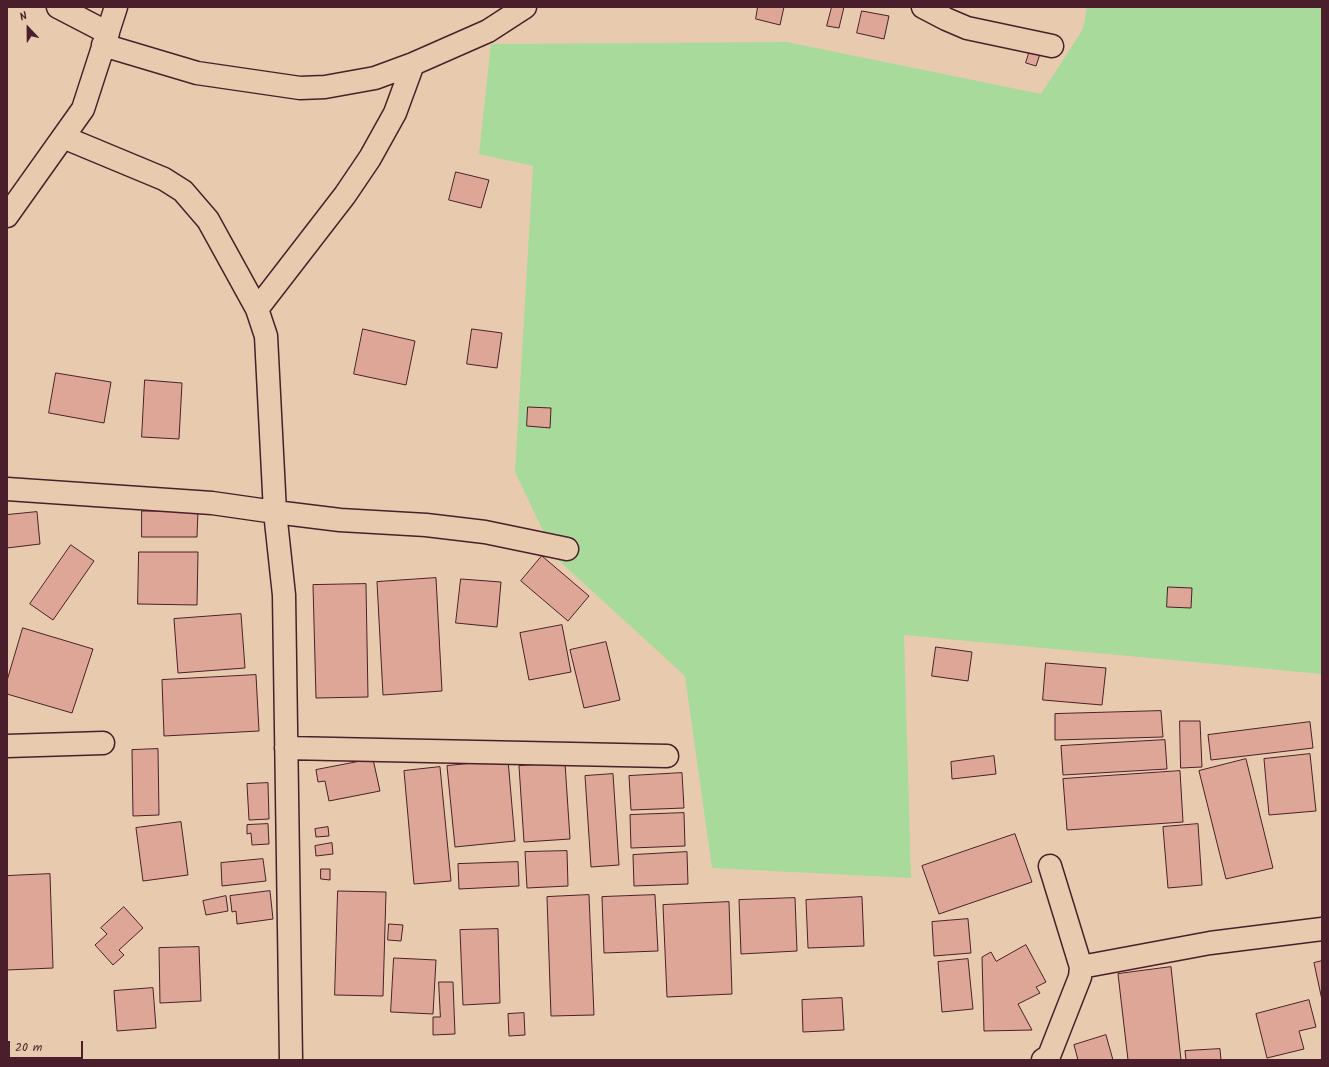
<!DOCTYPE html>
<style>
body{margin:0}
#map{position:relative;width:1329px;height:1067px;overflow:hidden;background:#e8cbaf;font-family:Kalam,sans-serif}
canvas{display:block}
.frame{position:absolute;inset:0;border:8px solid #4a1f2b;pointer-events:none}
.north{position:absolute;left:8px;top:8px;width:40px;height:40px;-webkit-text-stroke:3px #e8cbaf;paint-order:stroke;rotate:338deg;font-size:11px;font-weight:700;line-height:16px;text-align:center;color:#4a1f2b}
.north::after{content:'';display:block;margin:auto;width:14px;height:18px;background:#4a1f2b;clip-path:polygon(50% 0,100% 100%,50% 72%,0 100%)}
.scale{position:absolute;left:8px;top:1041px;width:75px;height:18px;box-sizing:border-box;border:2px solid #4a1f2b;border-top:0;padding-left:5px;font-size:12px;line-height:14px;white-space:nowrap;color:#4a1f2b;-webkit-text-stroke:3px #e8cbaf;paint-order:stroke}
</style>
<div id="map">
<canvas width="1329" height="1067"></canvas>
<div class="frame"></div>
<div class="north">N</div>
<div class="scale">20 m</div>
</div>
<script>
const ctx = document.querySelector('canvas').getContext('2d');
ctx.lineJoin = 'round';
function fill(path, color) { ctx.fillStyle = color; ctx.fill(path, 'evenodd'); }
function strokePath(path, color, width, dash) { ctx.strokeStyle = color; ctx.lineWidth = width; ctx.lineCap = dash ? 'butt' : 'round'; ctx.setLineDash(dash || []); ctx.stroke(path); }
fill(new Path2D(`
 M1087,7h235v667l-418,-39 7,243 -199,-10 -27,-192 -129,-118 -41,-86 18,-306 -54,-12 12,-110 296,-2 254,52 42,-65z`), '#a7da9b');
const building = new Path2D(`
 M758,7h26l-4,18 -24,-6z
 M832,7h12l-5,21 -12,-2z
 M862,11l27,5 -5,23 -27,-6z
 M1031,47l10,4 -5,15 -10,-3z
 M456,172l33,8 -8,28 -32,-8z
 M363,329l52,12 -9,44 -52,-11z
 M472,329l30,4 -5,35 -30,-4z
 M56,373l55,9 -7,41 -55,-10z
 M145,380l37,3 -3,56 -37,-2z
 M528,407l23,1 -1,20 -23,-2z
 M142,511h56l-1,26h-55z
 M37,512l3,32 -33,4v-33z
 M71,545l23,16 -41,59 -23,-16z
 M139,552h59l-1,53 -59,-1z
 M542,556l47,40 -21,25 -47,-40z
 M436,578l6,113 -59,4 -6,-113z
 M461,579l40,3 -4,45 -41,-4z
 M366,584l2,113 -52,1 -3,-113z
 M1168,587l24,1 -1,20 -24,-1z
 M241,614l4,54 -67,5 -4,-54z
 M562,625l9,47 -42,8 -9,-47z
 M23,628l70,21 -21,64 -65,-19v-13z
 M606,642l14,58 -36,8 -14,-58z
 M936,647l36,5 -4,29 -36,-5z
 M1046,663l60,5 -4,37 -59,-5z
 M256,675l3,56 -95,5 -2,-56z
 M1161,711l2,26 -108,3v-26z
 M1180,721h20l2,46 -21,1z
 M1310,722l3,26 -102,12 -3,-25z
 M1165,740l2,29 -104,6 -2,-29z
 M158,749l1,66 -26,1 -1,-66z
 M1310,754l6,57 -47,4 -5,-56z
 M994,756l2,18 -44,5 -1,-17z
 M373,759l7,32 -51,10 -4,-20 -7,1 -2,-12z
 M1246,759l27,109 -47,11 -27,-108z
 M508,760l7,81 -60,6 -8,-81z
 M565,763l5,76 -46,3 -5,-76z
 M440,767l11,114 -37,3 -10,-113z
 M1180,771l3,51 -116,8 -4,-51z
 M682,773l2,35 -53,2 -2,-34z
 M613,774l6,91 -28,2 -6,-91z
 M268,783l1,36 -20,1 -2,-36z
 M684,813l1,33 -54,2 -1,-33z
 M181,822l7,53 -45,6 -7,-53z
 M268,824l1,20 -17,1 -1,-12 -4,1v-9z
 M1198,824l4,61 -34,3 -5,-61z
 M328,827l1,9 -13,1 -1,-8z
 M1015,834l17,48 -93,32 -17,-48z
 M332,843l1,11 -17,2 -1,-10z
 M567,851l1,35 -41,2 -2,-36z
 M687,852l1,32 -54,2 -1,-31z
 M263,859l3,22 -44,5 -1,-23z
 M518,862l1,24 -60,3 -1,-25z
 M321,869h9v11l-9,-1z
 M50,874l3,94 -46,2v-94z
 M270,891l3,28 -36,5 -1,-13 -4,1 -2,-16z
 M338,891l48,1 -3,104 -48,-1z
 M589,895l5,120 -43,1 -4,-119z
 M655,895l3,56 -54,2 -2,-56z
 M226,896l2,15 -22,4 -3,-14z
 M862,897l2,49 -56,2 -2,-48z
 M795,898l2,53 -56,3 -2,-54z
 M729,902l3,92 -65,3 -4,-92z
 M124,907l19,21 -24,22 5,5 -11,10 -18,-20 12,-11 -6,-6z
 M968,919l3,34 -37,3 -2,-34z
 M389,924l14,1 -2,16 -13,-1z
 M498,929l2,74 -37,2 -3,-75z
 M1026,945l20,37 -10,5 4,6 -22,11 14,26 -48,1 -2,-74 9,-5 5,9z
 M199,947l2,54 -41,2 -1,-55z
 M394,958l42,2 -3,54 -42,-2z
 M968,959l5,50 -31,3 -4,-50z
 M1322,961v39l-8,-37z
 M1171,967l10,93h-53l-10,-86z
 M439,982h14l2,52 -22,1v-18h7z
 M153,988l3,40 -39,3 -3,-40z
 M842,998l2,32 -41,2 -1,-32z
 M1309,1000l7,27 -17,4 5,18 -37,9 -11,-44z
 M524,1013l1,22 -16,1 -1,-22z
 M1106,1035l7,25h-35l-4,-15z
 M1220,1049l1,11h-35l-1,-9z`);
fill(building, '#dda696');
strokePath(building, '#4a1f2b', 1);
const minor = new Path2D(`
 M58,7l50,26
 M923,7l23,12 21,9 85,18
 M103,45l94,28 103,15 25,-1 50,-9 38,-14 75,-33 37,-24
 M63,137l101,42 19,12 25,29 49,89 9,27 9,176 65,8 86,5 59,7 82,17
 M7,216l76,-107 33,-102
 M257,309l88,-114 25,-37 25,-45 18,-49
 M7,489l205,14 63,9 9,83 7,465
 M7,746l96,-3
 M286,748l381,8
 M1081,967l129,-24 112,-14
 M1043,1060l6,-4 31,-79 1,-10 -31,-101`);
strokePath(minor, '#4a1f2b', 25);
strokePath(minor, '#e8cbaf', 22);
</script>
